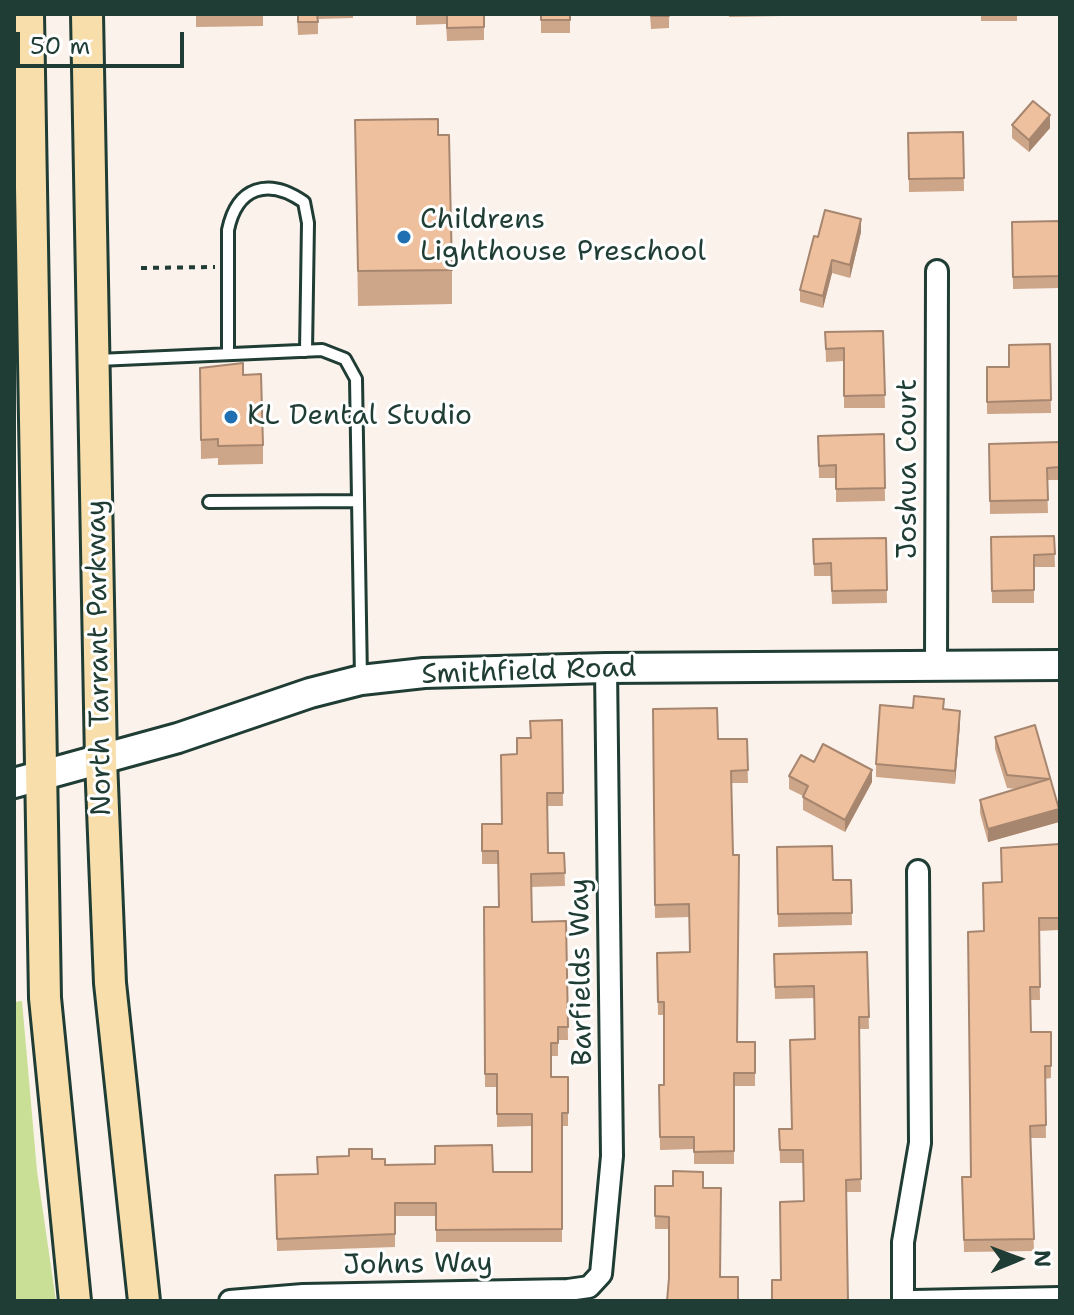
<!DOCTYPE html>
<style>
body{margin:0}
#map{position:relative;width:1074px;height:1315px;overflow:hidden;background:#fcf2ec;font-family:"Shantell Sans",sans-serif}
canvas{display:block}
.frame{position:absolute;inset:0;border:16px solid #1f3d34;pointer-events:none}
.north{position:absolute;left:978px;top:1219px;width:80px;height:80px;-webkit-text-stroke:6px #fff;paint-order:stroke;rotate:89deg;font-size:22px;font-weight:700;line-height:32px;text-align:center;color:#1f3d34}
.north::after{content:'';display:block;margin:auto;width:28px;height:36px;background:#1f3d34;clip-path:polygon(50% 0,100% 100%,50% 72%,0 100%)}
.scale{position:absolute;left:16px;top:32px;width:168px;height:36px;box-sizing:border-box;border:4px solid #1f3d34;border-top:0;padding-left:10px;font-size:24px;line-height:28px;white-space:nowrap;color:#1f3d34;-webkit-text-stroke:6px #fff;paint-order:stroke}
</style>
<div id="map">
<canvas width="1074" height="1315"></canvas>
<div class="frame"></div>
<div class="north">N</div>
<div class="scale">50 m</div>
</div>
<script>
const ctx = document.querySelector('canvas').getContext('2d');
ctx.lineJoin = 'round';
function fill(path, color) { ctx.fillStyle = color; ctx.fill(path, 'evenodd'); }
function strokePath(path, color, width, dash) { ctx.strokeStyle = color; ctx.lineWidth = width; ctx.lineCap = dash ? 'butt' : 'round'; ctx.setLineDash(dash || []); ctx.stroke(path); }
function write(font, color, halo, rows, align = 'center') {
  ctx.font = font + ' "Shantell Sans",sans-serif'; ctx.lineWidth = 6; ctx.setLineDash([]); ctx.textBaseline = 'middle'; ctx.strokeStyle = halo; ctx.fillStyle = color; for (const [text, x, y, turn = 0] of rows) {
    ctx.save(); ctx.translate(x, y); ctx.rotate((+turn || 0) * Math.PI / 180); ctx.textAlign = isNaN(turn) ? turn : align; if (halo) ctx.strokeText(text, 0, 0); ctx.fillText(text, 0, 0); ctx.restore();
  }
}
fill(new Path2D(`
 M22,1001l15,170 19,130h-42v-299z`), '#c8df95');
const lane = new Path2D(`
 M228,354v-124c9,-43 40,-53 76,-28l4,21 -2,128
 M98,360l224,-10 23,9 11,20 5,300
 M209,502l149,-1`);
const street = new Path2D(`
 M936,667l1,-396
 M230,1301l73,-6 265,-5 21,-3 12,-13 11,-118 -6,-488
 M903,1301v-59l17,-99 -2,-272
 M914,1301l146,-3`);
const secondary = new Path2D(`
 M14,783l164,-45 132,-45 51,-13 63,-7 182,-5 454,-3`);
const primary = new Path2D(`
 M28,14l17,984 30,303
 M87,14l14,746 9,223 34,318`);
strokePath(lane, '#1f3d34', 16);
strokePath(street, '#1f3d34', 26);
strokePath(secondary, '#1f3d34', 34);
strokePath(primary, '#1f3d34', 36);
strokePath(new Path2D(`
 M141,268l74,-1`), '#1f3d34', 4, [6, 6]);
strokePath(lane, '#fff', 10);
strokePath(street, '#fff', 20);
strokePath(secondary, '#fff', 28);
strokePath(primary, '#f8deab', 30);
fill(new Path2D(`
 M196,14h67v12l-67,1z
 M297,14h56v4l-35,1v15l-20,1z
 M416,14h68v26l-37,1 -1,-17 -30,1z
 M506,14h64v19h-29v-18z
 M650,14h19v14l-18,1z
 M729,14h53v2l-53,1z
 M981,14h36v7h-36z
 M355,120l83,15 14,135v34l-94,2z
 M1012,125l38,3 -21,24 -17,-14z
 M963,132l1,59 -55,1 -1,-59z
 M1060,221v67l-47,1 -1,-67z
 M861,232l-11,46 -18,-5 -9,35 -23,-6v-12l18,-53z
 M883,331l2,77h-41v-47l-18,1 -1,-30z
 M1050,344l1,69 -64,1v-47h22z
 M200,368l43,7 20,70v19l-45,1v-7l-17,1z
 M884,434l1,67 -49,1v-24h-17l-1,-42z
 M1060,442v38h-13l1,33 -58,1 -1,-70z
 M1054,536l1,31h-21v36h-42l-1,-66z
 M886,538l1,65 -55,1 -1,-28h-17l-1,-37z
 M653,709l65,30h29l1,44h-17l6,259h18v44h-21v78h-40v-15l-34,1 -1,-65h5v-70h-6l-1,-62 33,-1 -1,-35 -34,1z
 M944,709l16,15 -5,60 -79,-7v-13z
 M562,720l1,86h-16l1,47h16l1,33 -34,1 1,35 34,-1 2,119h-10v16h-7v21h17v49h-6v116h-126v-26h-41v31l-118,4 -2,-76 43,-1 54,-15 13,6 108,7h39v-46l-35,1v-40h-12l-1,-180h15l-1,-43h-16v-40h20l15,-70 13,-16z
 M1035,725l24,97 -71,20 -8,-29v-13l36,-11 -9,-1 -12,-39v-12z
 M814,762l58,20 -27,50 -42,-22v-14l-14,-7v-13z
 M1060,844l-1,86 -20,1 1,69h-10l1,32 20,34v12l-6,1 1,59h-16l4,113 -70,1 -2,-75h9l13,-246z
 M777,847l56,33h18l1,45 -74,2z
 M867,952l2,77h-10l2,163h-15l-65,88 22,-79v-38h-23l-1,-34h13l23,-90 -1,-41 -39,1 -1,-45z
 M655,1186l48,2 17,89 -51,1v-49h-14z`), '#cda588');
fill(new Path2D(`
 M1050,115v13l-21,24v-12z
 M861,219v13l-11,46v-13z
 M832,260v13l-9,35v-12z
 M960,711v13l-5,60v-13z
 M872,770v12l-27,50v-12z
 M1059,809v13l-71,20v-13z`), '#a7866f');
const building = new Path2D(`
 M298,14h19l1,8h-20z
 M447,14h37v13l-37,1z
 M541,14h29v6h-29z
 M651,14h18v2h-18z
 M1033,101l17,14 -21,25 -17,-15z
 M438,119v16h11l3,135 -94,1 -3,-151z
 M963,132l1,46 -55,1 -1,-46z
 M825,210l36,9 -11,46 -18,-5 -9,36 -23,-6 14,-54 4,1z
 M1060,221v55l-47,1 -1,-55z
 M883,331l2,64 -41,1v-48l-18,1 -1,-17z
 M1050,344l1,56 -64,2v-35h22v-22z
 M243,363v12l18,-1 2,71 -45,1v-7l-17,1 -1,-72z
 M884,434l1,54 -49,1v-24l-17,1 -1,-30z
 M1060,442v25l-13,1 1,32 -58,1 -1,-57z
 M1054,536l1,18 -21,1v35l-42,1 -1,-54z
 M886,538l1,52 -55,1 -1,-28 -17,1 -1,-25z
 M914,696l30,3 -1,10 17,2 -5,60 -79,-7 4,-59 33,3z
 M717,708l1,31h29l1,31 -17,1 2,84h6l-2,187h18v31h-21v78l-40,1v-15h-34l-1,-52h5v-83h-6l-1,-49 33,-1 -1,-48 -34,1 -2,-196z
 M562,720l1,73h-16l1,60h16l1,20 -34,1 1,48 34,-1 2,106h-10v16h-7v34h17v36h-6v116l-126,1v-27h-41v31l-118,5 -2,-64 43,-1 -1,-17 32,-1v-7h23v10h13v6l50,-1v-18l57,-1 1,27h39v-58h-35v-40h-12l-1,-167h15l-1,-56h-16v-27h20l-1,-69 16,-1v-16h14l-1,-17z
 M1035,725l24,84 -71,20 -8,-29 69,-21 -42,-4 -12,-38z
 M823,744l49,26 -27,50 -42,-23 5,-11 -19,-10 12,-21 13,7z
 M1060,844l-1,74h-20l1,69h-10l1,45h20v34h-6l1,59 -16,1 4,113 -70,1 -2,-63h9l-3,-245 16,-1 -1,-48 19,-1 -1,-34z
 M832,846l1,34h18l1,33 -74,1 -1,-67z
 M867,952l2,65h-10l2,162 -15,1 2,121h-76v-21h9l-1,-78 24,-1 -1,-51h-23l-1,-21h13l-2,-89 25,-1 -1,-53 -39,1 -1,-33z
 M673,1171l30,1v16h18l-1,89h18v24h-71l2,-23v-61l-14,-1v-30h18z`);
fill(building, '#eec09e');
strokePath(building, '#a7866f', 2);
for (const [x, y, r, color] of [
 [404,237,8,"#1f6fb2"],
 [231,417,8,"#1f6fb2"]
]) { const dot = new Path2D(); dot.arc(x, y, r, 0, 2 * Math.PI); ctx.fillStyle = color; ctx.fill(dot); strokePath(dot, '#fff', 3); }
write('28px', '#1f3d34', '#fff', [
 ["Childrens",420,221],
 ["Lighthouse Preschool",420,253],
 ["KL Dental Studio",247,417]
], 'left');
write('28px', '#1f3d34', '#fff', [
 ["Joshua Court",909,469,-90],
 ["North Tarrant Parkway",100,658,-91],
 ["Smithfield Road",529,672,-2],
 ["Barfields Way",582,972,-91],
 ["Johns Way",418,1265,-1]
]);
</script>
